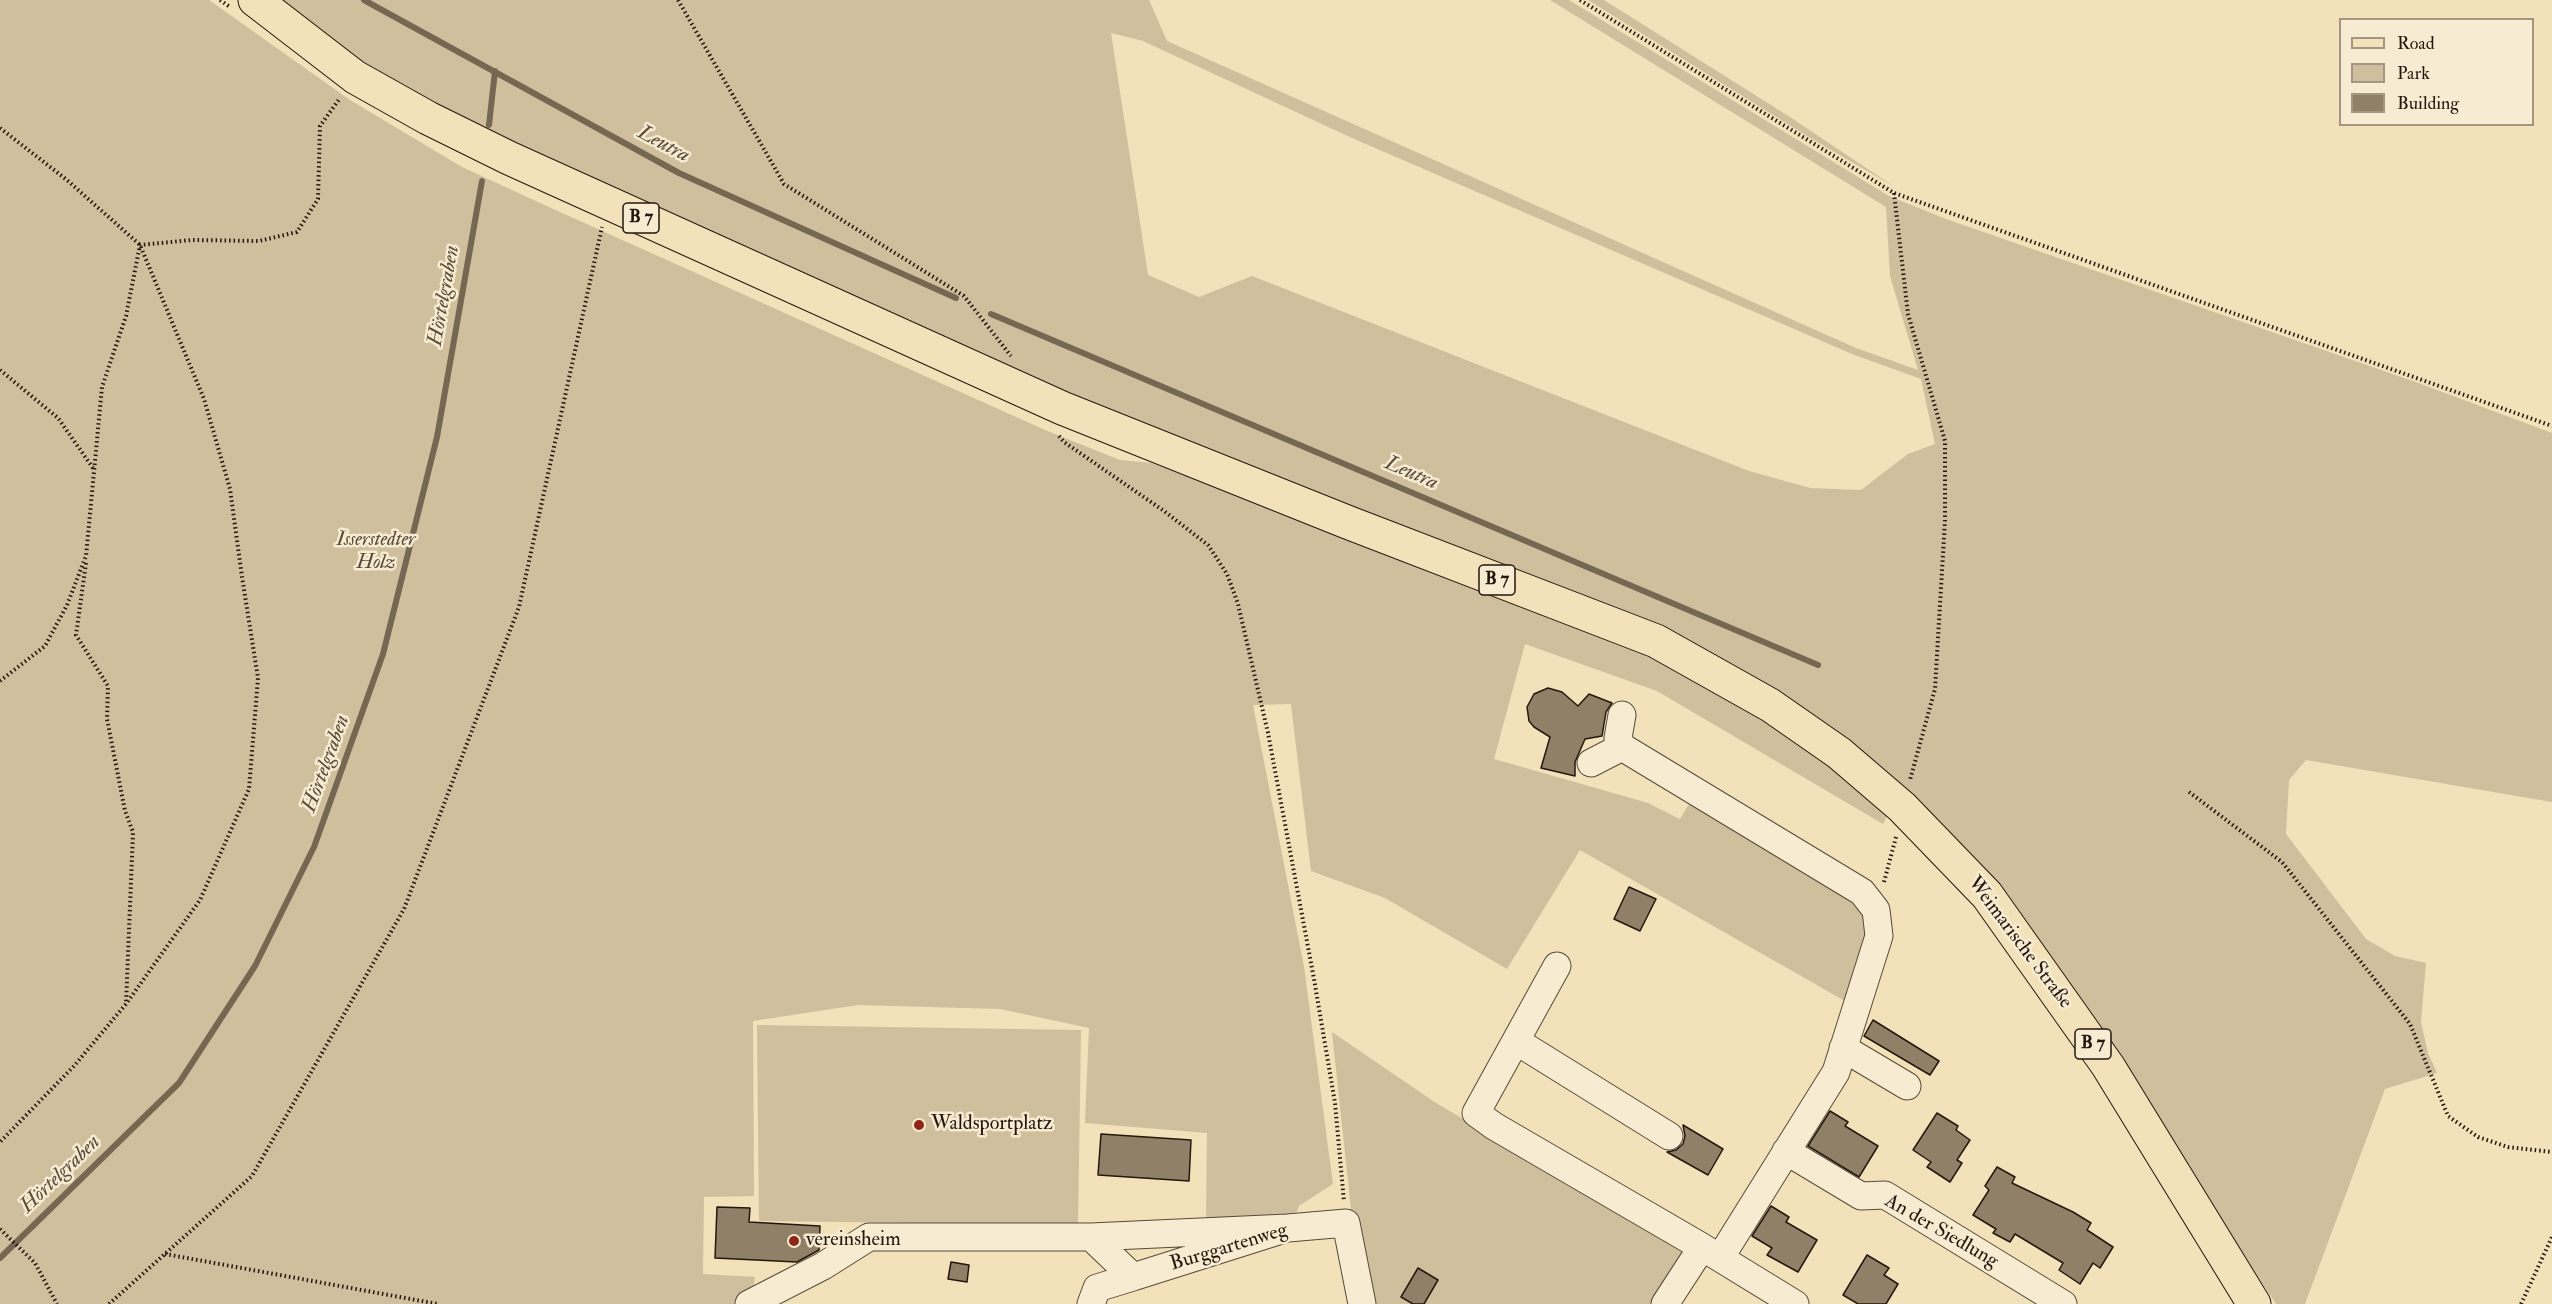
<!DOCTYPE html>
<meta charset="utf-8">
<style>
body{margin:0}
#map{position:relative;width:2552px;height:1304px;overflow:hidden;background:#f2e1b9;font-family:"IM FELL Double Pica",serif}
canvas{display:block}
.legend{position:absolute;left:2339px;top:18px;width:195px;height:108px;box-sizing:border-box;background:#f7ecd2;border:2px solid #a39784;margin:0;padding:8px 10px;list-style:none;font-size:18px;color:#24170e}
.legend li{display:flex;align-items:center;gap:12px;height:30px}
.legend b{width:30px;border:2px solid #a39784}
</style>
<div id="map">
<canvas width="2552" height="1304"></canvas>
<ul class="legend">
<li><b style="height:8px;background:#f2e1b9"></b>Road</li>
<li><b style="height:16px;background:#cfbf9c"></b>Park</li>
<li><b style="height:16px;background:#8f8067"></b>Building</li>
</ul>
</div>
<script>
const ctx = document.querySelector('canvas').getContext('2d');
ctx.lineJoin = 'round';
function fill(path, color) { ctx.fillStyle = color; ctx.fill(path, 'evenodd'); }
function strokePath(path, color, width, dash) { ctx.strokeStyle = color; ctx.lineWidth = width; ctx.lineCap = dash ? 'butt' : 'round'; ctx.setLineDash(dash || []); ctx.stroke(path); }
function write(font, color, halo, rows, align = 'center') {
  ctx.font = font + ' "IM FELL Double Pica",serif'; ctx.lineWidth = 5; ctx.setLineDash([]); ctx.textBaseline = 'middle'; ctx.strokeStyle = halo; ctx.fillStyle = color; for (const [text, x, y, turn = 0] of rows) {
    ctx.save(); ctx.translate(x, y); ctx.rotate((+turn || 0) * Math.PI / 180); ctx.textAlign = isNaN(turn) ? turn : align; if (halo) ctx.strokeText(text, 0, 0); ctx.fillText(text, 0, 0); ctx.restore();
  }
}
fill(new Path2D(`
 M0,0h209l141,100 112,67 78,36 505,227 75,30 31,3 500,187 111,64 127,98 -6,12 -226,-133 -132,-47 -31,115 154,44 32,16 14,-23 177,115 -19,94 -272,-155 -73,119 -122,-71 -74,-27 -20,-167 -38,1 51,262 29,217 -34,22 -4,11 -89,5 1,-89 -122,-10 4,-95 -89,-19 -142,-4 -105,16 1,175 -50,1 -1,77 52,3 -4,27h-751z
 M277,0h872l18,41 689,307 62,22 -28,-94 -4,-69 -336,-207h19l320,196 57,23 467,162 139,52v369l-246,-42 -17,20 -3,54 80,105 29,17 31,7 -5,59 7,31 9,20 -52,16 -80,215h-29l-219,-330 -284,-282 -628,-262 -691,-312 -104,-63zM1111,33l32,8 209,97 500,216 69,25 14,65 -27,10 -47,36 -51,-2 -61,-17 -497,-195 -53,21 -51,-22z
 M1588,0h16l186,117 103,69 -86,-50z
 M757,1025l324,5 -3,195 -319,-4z
 M1332,1032l104,71 253,149 -31,52h-284l-21,-76z`), '#cfbf9c');
strokePath(new Path2D(`
 M364,0l315,173 277,125
 M489,125l6,-54
 M991,314l827,351
 M0,1258l179,-175 76,-117 59,-119 69,-193 54,-217 45,-256`), '#766752', 6);
const building = new Path2D(`
 M1548,688l14,4 16,14 11,-12 23,9 -6,9 -4,24 -17,3 -10,23v14l-34,-8 9,-31 -16,-10 -5,-6 -2,-14 7,-13z
 M1629,887l27,12 -16,32 -26,-12z
 M1873,1020l66,41 -9,14 -66,-39z
 M1830,1111l18,11 -3,4 33,20 -19,31 -51,-31z
 M1937,1113l21,13 -2,4 14,10 -13,20 5,3 -12,19 -23,-15 4,-5 -18,-12z
 M1683,1125l40,24 -15,26 -41,-23 9,-2 7,-6 2,-8z
 M1101,1134l90,6 -2,41 -91,-6z
 M1997,1167l18,10 -3,6 61,29 18,11 -4,7 26,17 -13,21 -7,-5 -13,21 -21,-14 4,-7 -48,-29 -5,8 -17,-9 3,-4 -23,-14 16,-25 -4,-4z
 M1771,1206l18,11 -3,5 31,18 -19,32 -31,-17 5,-7 -20,-12z
 M717,1207l33,1 -1,14 71,4 -1,24 -22,12 -82,-4z
 M1867,1255l22,13 -5,7 14,9 -12,20h-28l-15,-9z
 M951,1262l18,3 -2,17 -19,-3z
 M1418,1268l20,12 -14,24h-11l-12,-7z`);
fill(building, '#8f8067');
strokePath(building, '#24170e', 1.5);
const minor = new Path2D(`
 M1622,747l-4,-9 4,-23
 M1591,763l31,-16 240,145 14,18 3,26 -43,136 -116,186
 M1557,966l-81,147 18,13 208,121
 M1516,1041l153,95
 M1843,1048l64,38
 M1786,1151l75,45 24,-1 178,109
 M1091,1237l42,40 -36,11 -6,16
 M1133,1277l155,-49 58,-5 16,81
 M749,1304l74,-38 46,-29h222l197,-9
 M1665,1304l37,-57 93,57`);
const major = new Path2D(`
 M255,0l100,77 73,41 81,40 553,250 285,114 309,119 114,64 69,48 63,54 85,88 121,171 146,238`);
strokePath(minor, '#584a39', 29);
strokePath(major, '#24170e', 35);
strokePath(new Path2D(`
 M220,0l10,7
 M678,0l106,184 180,112 47,60
 M1580,0l314,193 658,233
 M0,128l67,52 73,65 64,154 26,90 12,88 16,101 -9,111 -49,111 -74,104 -52,62 -74,76
 M1894,193l14,121 37,127v79l-10,169 -25,91
 M0,370l58,48 35,50
 M1059,436l5,6 100,69 44,34 19,29 11,30 30,129 46,246 21,124 9,99
 M86,563l-10,72 32,51 -1,33 18,92 8,21 -7,172
 M0,681l45,-35 22,-41 19,-49 16,-169 24,-71 14,-71 52,-5 67,1 38,-9 21,-33 2,-73 20,-28
 M2189,792l93,70 128,162 38,92 30,21 30,10 44,5
 M1884,882l12,-45
 M0,1229l35,34 22,41
 M165,1254l273,50
 M109,1304l143,-128 152,-267 115,-302 83,-380
 M2521,1304l31,-67`), '#24170e', 4, [1.5, 3]);
strokePath(minor, '#f7ecd2', 27);
strokePath(major, '#f2e1b9', 33);
for (const [x, y, r, color] of [
 [919,1125,6,"#8f2418"],
 [794,1241,6,"#8f2418"]
]) { const dot = new Path2D(); dot.arc(x, y, r, 0, 2 * Math.PI); ctx.fillStyle = color; ctx.fill(dot); strokePath(dot, '#f7ecd2', 2); }
for (const [x, y, w] of [
 [641,218,36],
 [1497,580,36],
 [2093,1044,36]
]) { const box = new Path2D(); box.roundRect(x - w / 2, y - 15, w, 30, 4.5); ctx.fillStyle = '#f7ecd2'; ctx.fill(box); strokePath(box, '#24170e', 1.5); }
write('bold 18px', '#24170e', null, [
 ["B 7",641,218],
 ["B 7",1497,580],
 ["B 7",2093,1044]
]);
write('italic 20px', '#574939', '#f7ecd2', [
 ["Isserstedter",376,541],
 ["Holz",376,564]
]);
write('20px', '#24170e', '#f7ecd2', [
 ["Weimarische Straße",2019,943,53],
 ["An der Siedlung",1941,1232,30],
 ["Burggartenweg",1229,1248,-17]
]);
write('20px', '#24170e', '#f7ecd2', [
 ["Waldsportplatz",931,1125],
 ["vereinsheim",806,1241]
], 'left');
write('italic 21px', '#5a4c3b', '#f7ecd2', [
 ["Leutra",663,145,28],
 ["Hörtelgraben",445,296,-80],
 ["Leutra",1411,474,23],
 ["Hörtelgraben",327,764,-70],
 ["Hörtelgraben",61,1175,-44]
]);
</script>
